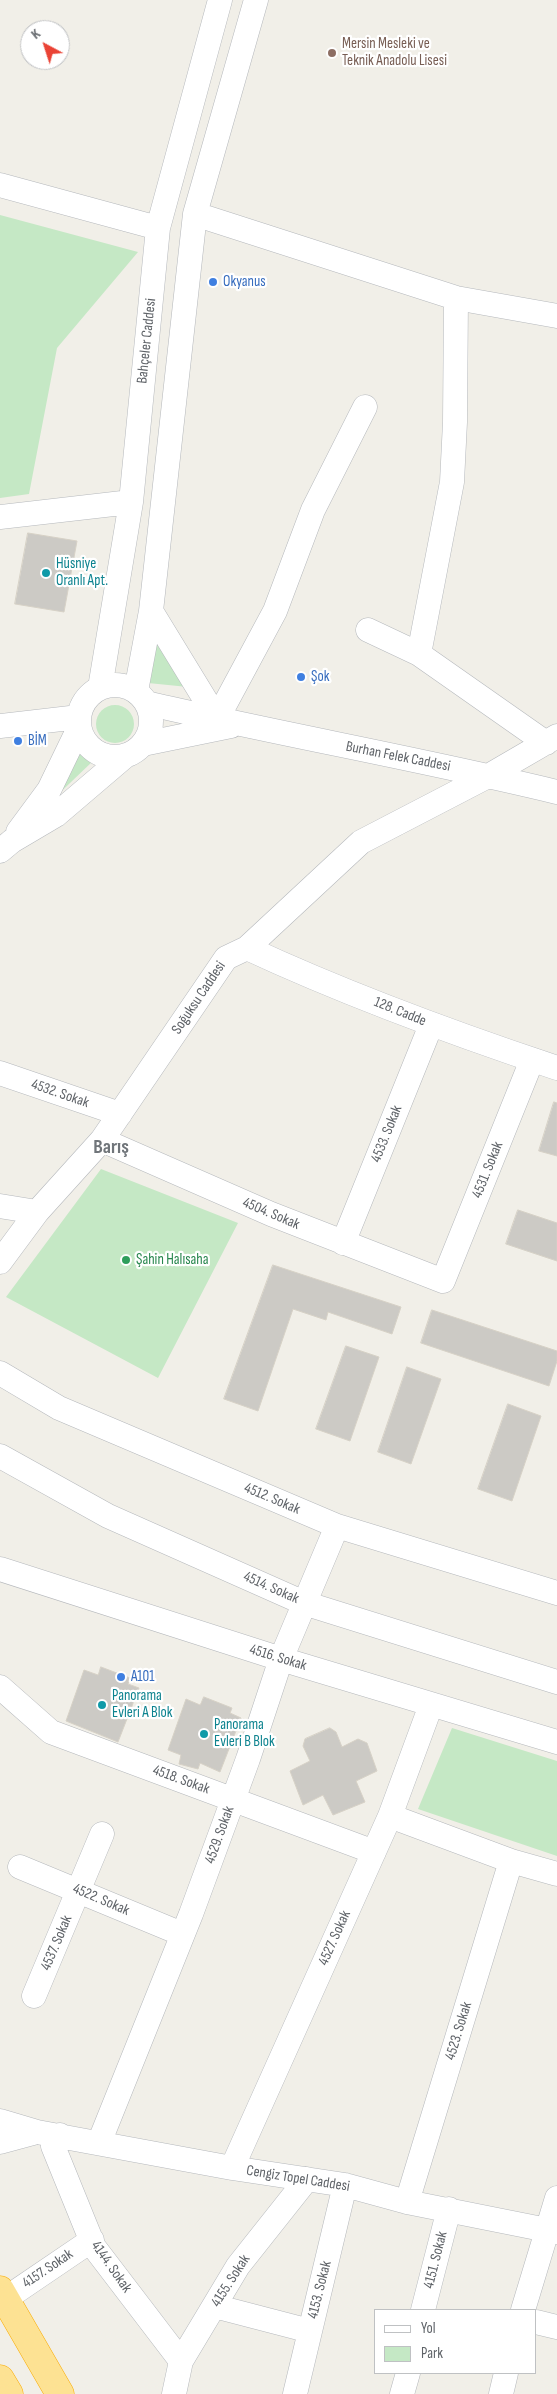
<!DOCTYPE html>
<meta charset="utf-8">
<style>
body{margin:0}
#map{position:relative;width:557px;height:2394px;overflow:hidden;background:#f1efe8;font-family:"Sofia Sans Condensed",sans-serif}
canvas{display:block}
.legend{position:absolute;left:374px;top:2309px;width:162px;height:65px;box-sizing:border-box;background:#fff;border:1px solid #bfc1c3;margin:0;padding:6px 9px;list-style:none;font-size:15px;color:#5f6368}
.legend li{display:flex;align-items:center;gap:10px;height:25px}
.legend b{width:25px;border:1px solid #bfc1c3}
.north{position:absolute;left:20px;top:20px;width:50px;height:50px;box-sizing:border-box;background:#fff;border:1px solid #bfc1c3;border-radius:50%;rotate:320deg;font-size:14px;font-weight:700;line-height:20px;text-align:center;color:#5f6368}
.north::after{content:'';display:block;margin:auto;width:18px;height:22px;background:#ea4335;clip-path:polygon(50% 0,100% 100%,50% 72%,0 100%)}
</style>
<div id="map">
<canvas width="557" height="2394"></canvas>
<ul class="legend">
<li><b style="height:6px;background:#fff"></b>Yol</li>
<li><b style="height:14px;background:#c5e8c5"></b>Park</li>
</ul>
<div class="north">K</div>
</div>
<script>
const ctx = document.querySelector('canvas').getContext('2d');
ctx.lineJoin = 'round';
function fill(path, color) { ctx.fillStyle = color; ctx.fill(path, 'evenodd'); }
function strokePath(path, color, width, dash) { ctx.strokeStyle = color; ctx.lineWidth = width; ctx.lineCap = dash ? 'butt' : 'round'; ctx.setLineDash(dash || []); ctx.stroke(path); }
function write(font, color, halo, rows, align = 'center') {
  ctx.font = font + ' "Sofia Sans Condensed",sans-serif'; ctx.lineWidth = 4.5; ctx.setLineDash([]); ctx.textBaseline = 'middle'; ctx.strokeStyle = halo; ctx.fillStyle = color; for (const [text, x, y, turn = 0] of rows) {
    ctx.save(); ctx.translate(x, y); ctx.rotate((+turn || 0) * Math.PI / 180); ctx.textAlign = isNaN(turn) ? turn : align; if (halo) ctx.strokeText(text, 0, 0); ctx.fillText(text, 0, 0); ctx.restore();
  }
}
fill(new Path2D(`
 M0,215l138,37 -81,96 -28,146 -29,4z
 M157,638l31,49 -40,-4z
 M96 724a19 19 0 1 1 38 0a19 19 0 1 1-38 0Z
 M80,748l13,13 -46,44z
 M101,1169l137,54 -80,155 -152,-81z
 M452,1728l105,33v95l-139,-47z`), '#c5e8c5');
const building = new Path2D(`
 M28,533l49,8 -13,71 -49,-8z
 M554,1102l3,1v53l-18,-5z
 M518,1210l39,13v38l-51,-17z
 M273,1265l128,42 -9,27 -64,-22 -2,8 -33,-11 -35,102 -34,-12z
 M432,1310l125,41v10l-8,25 -128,-43z
 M346,1346l33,11 -29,84 -34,-12z
 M407,1367l34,12 -30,85 -33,-12z
 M508,1404l33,12 -29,85 -34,-12z
 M101,1667l29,11 -2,6 11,4 -21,54 -52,-21 18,-51 14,5z
 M204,1697l28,11 -2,5 11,5 -21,54 -20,-9 -2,6 -19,-5 2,-9 -13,-5 18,-51 14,6z
 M330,1728l6,4 6,15 16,-8 9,4 10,28 -21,10 9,21 -32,13 -10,-20 -20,10 -13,-34 20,-10 -7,-15 2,-7z`);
fill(building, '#cccac5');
strokePath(building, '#d6d1c6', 1);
const minor = new Path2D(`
 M0,185l158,43
 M195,214l261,84 101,18
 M0,517l131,-15
 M151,611l66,108
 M368,630l51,24 127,89
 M419,654l33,-172 3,-60 1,-124
 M79 721a36 36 0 1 1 72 0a36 36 0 1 1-72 0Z
 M100,688l31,-186 27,-274 62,-228
 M136,691l15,-80 44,-397 61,-214
 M146,703c137,32 275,56 411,89
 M217,719l58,-108 38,-101 52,-103
 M0,726l79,-9
 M143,744l88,-18
 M18,832l31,-42 30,-62
 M0,851l12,-10 44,-26 68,-58
 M247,948c101,47 205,85 310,120
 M0,1073l120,41
 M102,1140l169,74 172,67 89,-221
 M0,1206l37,6
 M343,1243l88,-218
 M0,1262l37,-50 65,-72 124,-182 21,-10 114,-106 129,-67 67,-39
 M0,1373l59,35 278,118 220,67
 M0,1456l108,60 196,87 253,79
 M0,1569l281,90 276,83
 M0,1687l51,45 323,120
 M390,1816l121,45 46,13
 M20,1867l162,67
 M34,1996l68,-162
 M0,2121l37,11 195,36 113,17 62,17 150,30
 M60,2135l-7,11 41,101 87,114
 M0,2142l37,-10
 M99,2143l92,-229 57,-155 33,-100 56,-133
 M232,2168l158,-352 41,-111
 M407,2202l104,-341
 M5,2299l87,-59
 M214,2306l96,25
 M423,2310l26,-101
 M523,2310l34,-112
 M536,2322l21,5
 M174,2394l7,-33 57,-95 69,-87
 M295,2394l50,-209
 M402,2394l6,-21
 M501,2394l5,-21`);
const highway = new Path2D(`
 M0,2290l60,104
 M0,2379l9,15`);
strokePath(minor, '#b5b8bc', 25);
strokePath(highway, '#f9ab00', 29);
strokePath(minor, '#fff', 24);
strokePath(highway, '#fde293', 28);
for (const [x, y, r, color] of [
 [332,53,5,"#8d6e63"],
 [213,282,5,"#3f7fe0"],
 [46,573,5,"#0f9aa8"],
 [301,677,5,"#3f7fe0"],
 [18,741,5,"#3f7fe0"],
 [126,1260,5,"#2e9e5b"],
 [121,1677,5,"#3f7fe0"],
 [102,1705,5,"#0f9aa8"],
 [204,1734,5,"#0f9aa8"]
]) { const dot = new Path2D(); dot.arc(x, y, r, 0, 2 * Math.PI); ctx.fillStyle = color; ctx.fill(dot); strokePath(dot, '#fff', 2); }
write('15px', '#785e54', '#fff', [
 ["Mersin Mesleki ve",342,44],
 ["Teknik Anadolu Lisesi",342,61]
], 'left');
write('15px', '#366cbe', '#fff', [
 ["Okyanus",223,282],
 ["Şok",311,677],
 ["BİM",28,741],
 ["A101",131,1677]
], 'left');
write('15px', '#5f6368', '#fff', [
 ["Bahçeler Caddesi",147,341,-84],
 ["Burhan Felek Caddesi",398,757,11],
 ["Soğuksu Caddesi",199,998,-56],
 ["128. Cadde",400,1012,22],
 ["4532. Sokak",60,1094,19],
 ["4533. Sokak",387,1134,-68],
 ["4531. Sokak",488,1170,-68],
 ["4504. Sokak",271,1214,23],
 ["4512. Sokak",272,1499,23],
 ["4514. Sokak",271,1588,24],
 ["4516. Sokak",278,1658,17],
 ["4518. Sokak",181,1780,20],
 ["4529. Sokak",220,1835,-70],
 ["4522. Sokak",101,1900,23],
 ["4527. Sokak",335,1938,-66],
 ["4537. Sokak",57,1943,-67],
 ["4523. Sokak",459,2031,-73],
 ["Cengiz Topel Caddesi",298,2179,9],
 ["4151. Sokak",436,2260,-76],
 ["4144. Sokak",111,2267,55],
 ["4157. Sokak",48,2269,-34],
 ["4155. Sokak",231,2281,-57],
 ["4153. Sokak",320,2290,-76]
]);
write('15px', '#0d838f', '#fff', [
 ["Hüsniye",56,564],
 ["Oranlı Apt.",56,581],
 ["Panorama",112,1696],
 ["Evleri A Blok",112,1713],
 ["Panorama",214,1725],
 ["Evleri B Blok",214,1742]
], 'left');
write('15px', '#27864d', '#fff', [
 ["Şahin Halısaha",136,1260]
], 'left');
write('bold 20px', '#70757a', '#fff', [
 ["Barış",111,1148]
]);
</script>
